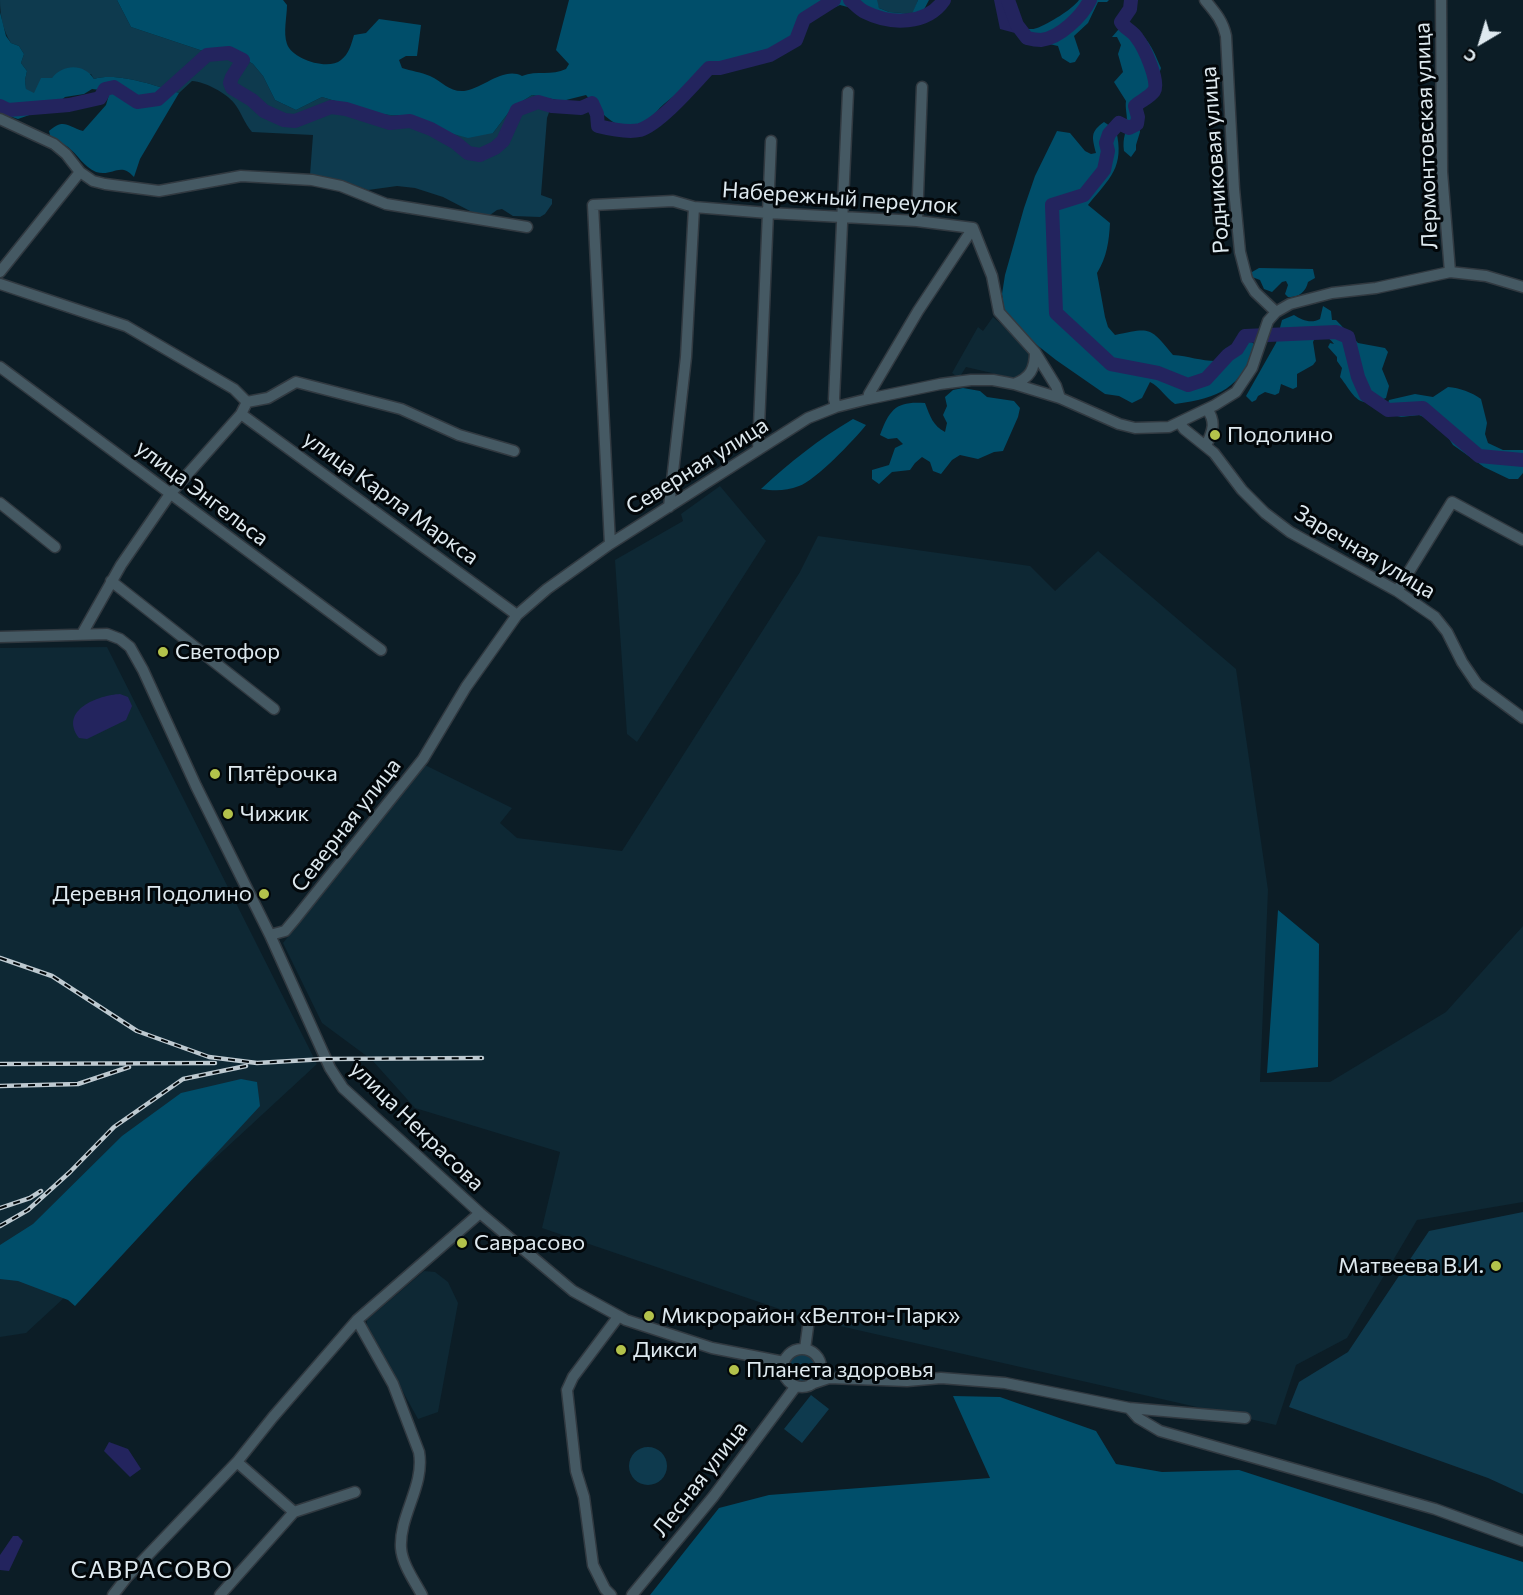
<!DOCTYPE html>
<meta charset="utf-8">
<style>
body{margin:0}
#map{position:relative;width:1523px;height:1595px;overflow:hidden;background:#0c1d26;font-family:Commissioner,sans-serif}
canvas{display:block}
.north{position:absolute;left:1451px;top:12px;width:60px;height:60px;-webkit-text-stroke:4px #02070a;paint-order:stroke;rotate:218deg;font-size:16px;font-weight:700;line-height:24px;text-align:center;color:#dee9ef}
.north::after{content:'';display:block;margin:auto;width:21px;height:27px;background:#dee9ef;clip-path:polygon(50% 0,100% 100%,50% 72%,0 100%)}
</style>
<div id="map">
<canvas width="1523" height="1595"></canvas>
<div class="north">С</div>
</div>
<script>
const ctx = document.querySelector('canvas').getContext('2d');
ctx.lineJoin = 'round';
function fill(path, color) { ctx.fillStyle = color; ctx.fill(path, 'evenodd'); }
function strokePath(path, color, width, dash) { ctx.strokeStyle = color; ctx.lineWidth = width; ctx.lineCap = dash ? 'butt' : 'round'; ctx.setLineDash(dash || []); ctx.stroke(path); }
function write(font, color, halo, rows, align = 'center') {
  ctx.font = font + ' Commissioner,sans-serif'; ctx.lineWidth = 6; ctx.setLineDash([]); ctx.textBaseline = 'middle'; ctx.strokeStyle = halo; ctx.fillStyle = color; for (const [text, x, y, turn = 0] of rows) {
    ctx.save(); ctx.translate(x, y); ctx.rotate((+turn || 0) * Math.PI / 180); ctx.textAlign = isNaN(turn) ? turn : align; if (halo) ctx.strokeText(text, 0, 0); ctx.fillText(text, 0, 0); ctx.restore();
  }
}
fill(new Path2D(`
 M993,317l40,35 -1,14 -14,13 -52,-12 -7,11 -7,-5 26,-46 5,4z
 M720,486l46,55 -129,201 -10,-8 -12,-174 68,-39 -2,-7z
 M818,536l212,30 25,25 43,-40 138,118 32,221 -8,192h70l116,-70 77,-86v276l-106,18 -70,118 -51,27 -20,60 -467,-106 -267,-91 18,-76 -145,-44 -43,-48 -50,-37 -39,-80 142,-178 87,43 -12,15 17,15 105,13 178,-279z
 M107,647l210,417 -291,269 -26,4v-689z
 M424,1271l11,1 13,10 10,21 -20,109 -20,7 -51,-92v-7z`), '#0e2834');
fill(new Path2D(`
 M0,0h117l14,27 72,24 25,-2 25,15 10,12 12,24 21,10 26,-13 56,17 37,3 28,14 50,2 19,-25 20,-13 21,6 -6,17 -6,77 11,4v5l-7,10 -5,3 -27,-1 -11,-7 -5,1 -7,5h-5l-13,-3 -29,-15 -28,-9 -18,-2 -29,4 -19,-7 -39,-8 3,-40 -61,-3c-8,-9 -10,-19 -18,-29 -8,-10 -28,-21 -42,-22l-13,12c-23,-7 -61,-21 -85,-14l-3,-5 -39,4 -18,16 -8,-4 -1,-10 2,-9 -6,-8 3,-9 -5,-8 -8,-3c-8,-12 -11,-28 -11,-43z
 M875,0h43l-5,14 -24,-2 -10,-4z
 M1523,1212v282l-35,-16 -199,-71 10,-25 49,-30 81,-121z
 M788 1368a14 14 0 1 1 28 0a14 14 0 1 1-28 0Z
 M811,1395l18,14 -27,34 -18,-14z
 M629 1466a19 19 0 1 1 38 0a19 19 0 1 1-38 0Z`), '#0e3a4e');
fill(new Path2D(`
 M117,0h166l4,5c0,11 -4,28 0,39 5,15 41,27 54,16 8,-6 10,-15 13,-25l12,-2 13,-14 42,6 -4,31h-11l-7,4 3,8c9,3 19,4 28,8 13,6 19,16 34,15 18,-2 40,-25 58,-15 15,-6 30,0 44,-7l3,-5 -13,-14 13,-50h308l2,8 10,4 23,2 6,-14h11l-9,17c-28,3 -53,-5 -80,-12l-20,9 -39,32 -46,23 -19,-6c-17,13 -35,27 -52,41 -6,5 -10,12 -16,17 -25,20 -48,-9 -62,-26l-24,6 -30,-6 -20,13 -19,25 -25,5 -25,-7 -28,-14 -37,-3 -56,-17 -26,13 -21,-10 -12,-24 -10,-12 -24,-15 -26,2 -72,-24z
 M1079,0h30l-2,2h-9l-10,21 -14,13 6,18 -5,8 -5,1 -8,-5 -4,-12 -27,-6 -8,-6v-4c5,-2 9,0 14,-2 11,-4 36,-19 42,-28z
 M0,12l6,24 5,7 8,3 5,8 -3,9 6,8 -2,9 1,9 8,4 7,-15h11c11,-14 32,-15 42,1 24,-7 62,7 85,14l-39,66 -6,18c-14,-16 -21,0 -38,-5 -12,-5 -18,-17 -28,-25 -4,-3 -12,-5 -17,-8l-2,-8c15,-13 18,-5 34,0l23,-26 4,-14 -18,-2 -8,5 -19,3 -7,6 -4,9 -19,1 -17,6 -18,-6z
 M1132,28c17,9 22,24 29,40l-3,9 1,14 -14,11 -6,17 1,13 -4,13v5l-5,7 -7,-6c-2,-14 3,-19 3,-30 0,-8 -2,-13 -1,-20l-12,-19 9,-10 -5,-18 3,-9 -4,-8h-5l6,-7z
 M1104,122l12,8c9,37 -6,48 -28,75l22,18c-1,18 -3,34 -13,50l8,44 3,10 7,8c36,-8 35,-8 58,20 15,1 28,6 43,6l10,-13 24,-7 7,5c-18,42 -36,52 -82,58 -10,-7 -15,-17 -25,-22l-8,16 -10,5 -13,-7 -14,-2 -49,-34 -33,-26 -19,-25 -2,-15 3,-19 19,-67 11,-32 22,-45 13,2 15,18 6,3 5,-1c-4,-16 -6,-21 8,-31z
 M1259,268l54,1 2,9 -7,4c-2,10 -10,16 -20,15l-3,-3 3,-9 -2,-4 -4,1 -10,10 -8,-3 -4,-9 -8,-3v-5z
 M1323,306l8,5 1,9h4l22,23 27,5 3,4 -6,17 7,17 -3,12c-29,12 -31,-2 -46,-21l2,-9 -5,-7v-4l-9,-10 2,-4 4,1c-5,-7 -11,-10 -19,-6l-2,4 3,19 -3,4 -16,9v13l-4,2 -12,-5 -2,9 -4,2 -10,-3 -7,4 -2,4 -4,2 -6,-6 30,-53 6,-23 12,-5c8,5 17,9 26,4z
 M1448,387c12,1 23,5 33,12l6,24 -2,11 3,9 15,7h20v23l-5,6h-9l-25,-12 -31,-22 -10,-15 -15,-11 -9,-4 -18,2 -8,-2 -7,-6 3,-9 26,-6 18,3z
 M963,388l17,3 7,6 27,4 6,7 -2,9 -15,34 -9,1 -16,7 -18,-4 -8,5 -11,14 -8,-3 -3,-9 -8,-5 -7,6 -5,7 -18,2 -13,12 -7,-5v-9l17,-5 6,-17 8,-4 -6,-6 -9,1 -8,-4c10,-27 17,-34 45,-32 5,13 8,23 20,29l2,-9 -4,-8 4,-9 -2,-9 8,-7z
 M853,419l13,6c-11,14 -51,56 -67,61 -13,5 -24,5 -38,3 29,-27 58,-50 92,-70z
 M1278,910l41,34 -1,123 -51,6z
 M241,1079l16,3 3,24 -185,200 -7,-6 -50,-19 -18,-2v-34l33,-21 89,-88 59,-43z
 M953,1396l47,1 96,34 20,33 46,8 77,-2 284,92v33h-873l69,-87 50,-13 221,-17z`), '#004e6a');
fill(new Path2D(`
 M994,0h18l8,18 2,9 -7,6 -15,-4z
 M120,694l8,3 4,9 -6,14 -39,19 -8,-1c-21,-28 20,-43 41,-44z
 M109,1442l19,7 13,20 -11,8 -26,-26z
 M13,1536h5l5,5 -14,30 -9,-1v-15z`), '#23245e');
strokePath(new Path2D(`
 M850,0c5,4 10,10 15,12 26,13 62,13 79,-12
 M1008,0l9,25 10,13c4,1 10,2 14,2 19,-2 41,-24 49,-40
 M1131,0l-1,9 -9,13c4,7 12,9 16,16 7,9 23,44 17,53 -4,6 -14,10 -19,15l3,11 -1,7 -8,4 -10,-5 -10,11 -3,9 2,8 -4,19 -20,25 -32,10 4,108 55,51 47,9 30,12 18,-6 22,-24 9,-6 8,-13 91,-4 12,5 10,40 8,18 22,15 35,-2 56,48 44,4
 M0,106l8,4 61,-5 31,-7 5,-9 9,-2 23,15 21,-3 49,-44 22,-2 14,7 -11,17 -2,6 2,5 20,12 12,11 20,9 11,1 36,-14 15,2 44,14 20,-2 21,8 25,14 12,10 12,2 15,-7 8,-7 14,-31 21,-8 14,4 29,2 11,-5 5,11 1,12c12,3 29,7 42,4 20,-6 54,-46 69,-62h11l50,-13 26,-15 8,-21 30,-19`), '#23245e', 14);
const minor = new Path2D(`
 M1205,0c10,12 18,21 21,36l8,153 6,63 7,27 8,13 21,20
 M1441,0l1,172 8,100
 M0,119l54,25 12,10 14,18 13,9 12,3 54,7 82,-15 71,4 29,6 45,18 141,23
 M917,221l5,-134
 M0,272l80,-100
 M0,284l126,42 108,63 13,13
 M1035,352l21,34 4,12
 M0,367l381,283
 M868,399l1,-5 49,-83 55,-83
 M836,407l-2,-8 14,-307
 M241,414l276,201
 M1180,423l4,6 30,24 28,37 23,23 25,19 107,59 38,26 12,15 15,30 15,22 46,34
 M1206,446c6,-14 11,-23 1,-37
 M758,450l13,-309
 M0,503l55,44
 M669,507l17,-150 8,-150
 M610,544l-17,-339 80,-4 21,6 74,6 149,8 56,7 19,48 7,36 36,40c0,17 -5,26 -21,32
 M111,581l163,128
 M1397,591l55,-89 71,38
 M82,634l39,-69 49,-71 71,-80 6,-12 21,-4 28,-16 105,27 58,26 55,16
 M0,637l107,-3 13,5 10,8 13,23 53,116 74,149 60,133 13,20 137,125 93,78 53,29 86,28 72,14
 M270,935l15,-4 11,-13 127,-159 43,-72 51,-72 30,-26 63,-45 198,-126 28,-11 32,-8 72,-15 31,-4h22l21,4 46,14 59,26 16,4 34,-1 46,-22 21,-13 16,-24 16,-47 8,-9 14,-8 42,-11 44,-5 74,-16 36,4 37,11
 M357,1320l36,64 26,68c6,34 -20,63 -18,96 1,16 14,34 21,47
 M805,1349l4,-30
 M783 1368a19 19 0 1 1 38 0a19 19 0 1 1-38 0Z
 M811,1384l18,-6 78,3 34,-3 64,5 124,25 116,10
 M1129,1408l9,10 22,13 275,78 88,32
 M237,1462l57,50
 M113,1595l14,-18 110,-115 36,-45 84,-97 123,-107
 M220,1595l74,-83 61,-20
 M611,1595l-6,-6 -12,-24 -9,-68 -8,-26 -9,-81 6,-13 45,-60
 M632,1595l81,-98 83,-111`);
strokePath(minor, '#313940', 13);
strokePath(minor, '#455963', 10);
const rail = new Path2D(`
 M0,958l52,18 85,55 72,26 48,6 68,-4 157,-1
 M0,1064l215,-1
 M0,1086l78,-2 51,-17
 M0,1208l30,-10 11,-7
 M0,1226l28,-16 42,-38 44,-45 69,-48 63,-13`);
strokePath(rail, '#bdc9d0', 4.5);
strokePath(rail, '#02070a', 2, [7]);
for (const [x, y, r, color] of [
 [1215,435,6,"#b3c24b"],
 [163,652,6,"#b3c24b"],
 [215,774,6,"#b3c24b"],
 [228,814,6,"#b3c24b"],
 [264,894,6,"#b3c24b"],
 [462,1243,6,"#b3c24b"],
 [1496,1266,6,"#b3c24b"],
 [649,1316,6,"#b3c24b"],
 [621,1350,6,"#b3c24b"],
 [734,1370,6,"#b3c24b"]
]) { const dot = new Path2D(); dot.arc(x, y, r, 0, 2 * Math.PI); ctx.fillStyle = color; ctx.fill(dot); strokePath(dot, '#02070a', 2); }
write('22px', '#dee9ef', '#02070a', [
 ["Лермонтовская улица",1426,136,-92],
 ["Родниковая улица",1215,160,-94],
 ["Набережный переулок",840,198,4],
 ["Северная улица",697,466,-32],
 ["улица Энгельса",202,493,37],
 ["улица Карла Маркса",391,498,36],
 ["Заречная улица",1365,552,31],
 ["Северная улица",346,825,-52],
 ["улица Некрасова",417,1126,44],
 ["Лесная улица",700,1479,-52]
]);
write('22px', '#dee9ef', '#02070a', [
 ["Подолино",1227,435],
 ["Светофор",175,652],
 ["Пятёрочка",227,774],
 ["Чижик",240,814],
 ["Деревня Подолино",252,894,"right"],
 ["Саврасово",474,1243],
 ["Матвеева В.И.",1484,1266,"right"],
 ["Микрорайон «Велтон-Парк»",661,1316],
 ["Дикси",633,1350],
 ["Планета здоровья",746,1370]
], 'left');
ctx.letterSpacing = '1.5px';
write('24px', '#dee9ef', '#02070a', [
 ["САВРАСОВО",152,1570]
]);
ctx.letterSpacing = '0px';
</script>
